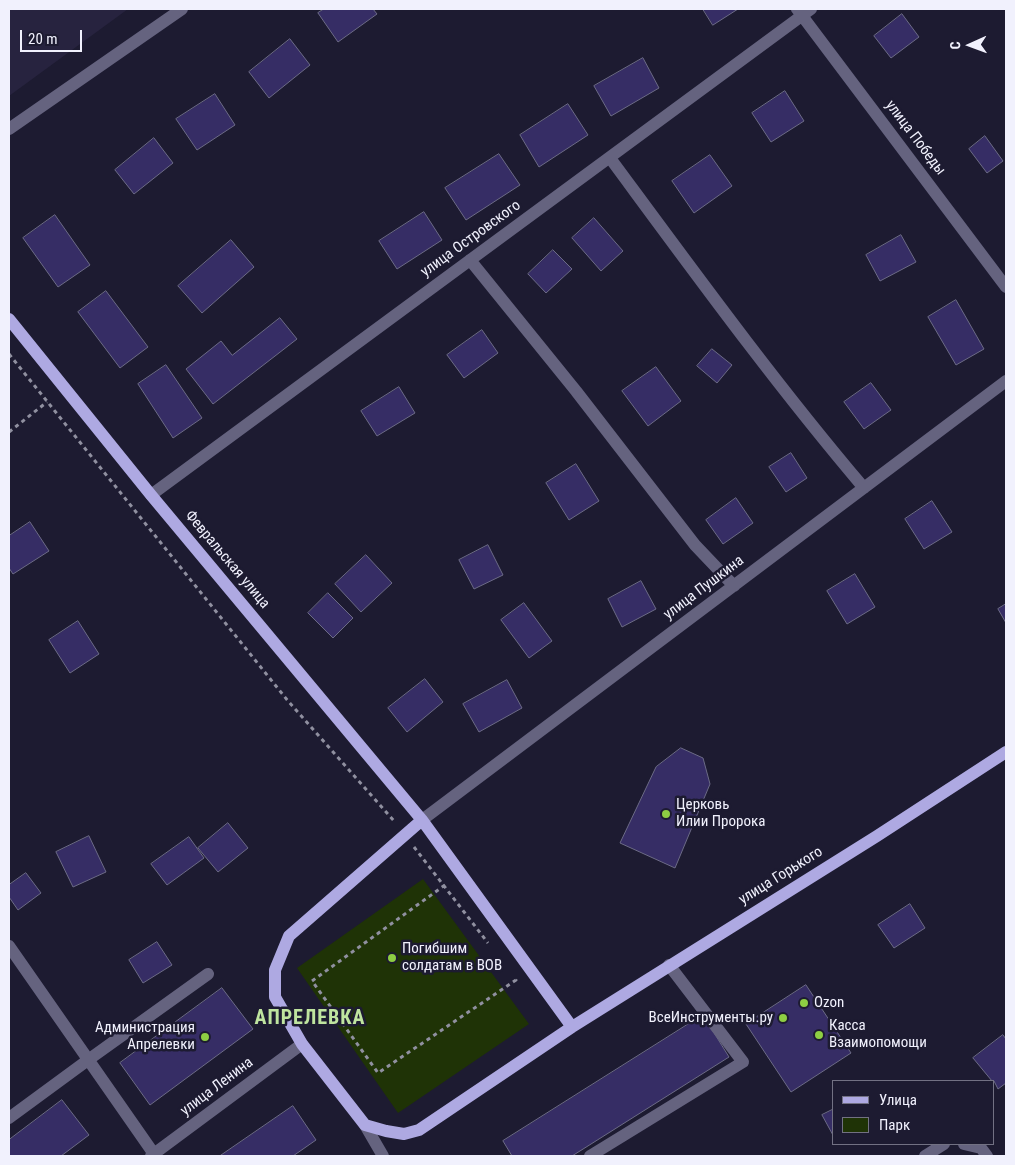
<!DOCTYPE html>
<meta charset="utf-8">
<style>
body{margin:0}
#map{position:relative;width:1015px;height:1165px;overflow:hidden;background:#1d1b31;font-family:"Roboto Condensed",sans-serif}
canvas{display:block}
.frame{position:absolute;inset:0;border:10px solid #f1f1fd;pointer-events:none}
.legend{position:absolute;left:832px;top:1080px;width:162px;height:65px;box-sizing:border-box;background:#1d1b31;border:1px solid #727183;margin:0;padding:6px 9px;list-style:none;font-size:15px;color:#f1f1fd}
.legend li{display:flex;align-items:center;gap:10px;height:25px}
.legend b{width:25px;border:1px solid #727183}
.north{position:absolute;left:945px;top:20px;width:50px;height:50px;-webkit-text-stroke:4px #1d1b31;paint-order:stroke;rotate:268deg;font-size:14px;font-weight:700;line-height:20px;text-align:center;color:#f1f1fd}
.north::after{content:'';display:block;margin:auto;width:18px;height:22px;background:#f1f1fd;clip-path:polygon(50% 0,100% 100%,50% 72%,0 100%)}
.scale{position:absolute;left:20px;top:30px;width:62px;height:22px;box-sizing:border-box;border:2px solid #f1f1fd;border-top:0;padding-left:6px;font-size:15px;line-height:18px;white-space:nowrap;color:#f1f1fd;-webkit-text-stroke:4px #1d1b31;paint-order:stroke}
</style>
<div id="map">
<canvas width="1015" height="1165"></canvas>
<div class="frame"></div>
<ul class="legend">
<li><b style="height:6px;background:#aea9e2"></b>Улица</li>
<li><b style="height:14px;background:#1f3306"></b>Парк</li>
</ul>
<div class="north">С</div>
<div class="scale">20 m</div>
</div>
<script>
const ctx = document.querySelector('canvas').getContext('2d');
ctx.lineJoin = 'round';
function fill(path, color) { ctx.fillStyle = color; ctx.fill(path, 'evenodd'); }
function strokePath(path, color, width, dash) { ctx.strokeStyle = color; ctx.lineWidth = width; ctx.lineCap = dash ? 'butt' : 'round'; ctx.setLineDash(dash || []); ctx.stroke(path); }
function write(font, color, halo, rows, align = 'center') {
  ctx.font = font + ' "Roboto Condensed",sans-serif'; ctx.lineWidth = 5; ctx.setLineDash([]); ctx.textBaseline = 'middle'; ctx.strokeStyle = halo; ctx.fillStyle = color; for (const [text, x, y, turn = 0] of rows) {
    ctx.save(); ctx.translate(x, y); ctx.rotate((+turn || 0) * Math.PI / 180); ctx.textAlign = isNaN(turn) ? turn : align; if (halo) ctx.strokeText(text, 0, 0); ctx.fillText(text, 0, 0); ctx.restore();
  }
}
fill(new Path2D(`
 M9,9h119l-119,87z`), '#27233f');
fill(new Path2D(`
 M423,879l106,145 -131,89 -101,-145z`), '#1f3306');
const building = new Path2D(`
 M324,9h49l4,5 -39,28 -20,-29z
 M703,9h35l-25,16z
 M902,14l17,23 -28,21 -17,-22z
 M290,39l20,26 -41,33 -20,-26z
 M643,58l16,30 -48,28 -17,-30z
 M785,91l19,30 -33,21 -19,-29z
 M215,94l20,31 -38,25 -21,-31z
 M568,104l20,31 -49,32 -19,-32z
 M985,136l18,25 -16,12 -18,-24z
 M154,138l19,25 -39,31 -19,-24z
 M499,154l21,31 -54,35 -21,-32z
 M710,155l22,31 -38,27 -22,-32z
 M424,212l18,28 -45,29 -18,-28z
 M55,215l35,50 -32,22 -35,-49z
 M594,218l29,33 -22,20 -29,-33z
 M901,235l15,27 -36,19 -14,-26z
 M231,240l23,27 -52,46 -24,-27z
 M553,250l19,19 -26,24 -18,-19z
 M106,291l42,56 -28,21 -42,-56z
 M956,300l28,49 -28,16 -28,-48z
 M280,318l17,21 -84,65 -27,-35 35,-28 11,14z
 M482,330l16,23 -34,25 -17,-23z
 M712,349l20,16 -15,18 -20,-17z
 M166,365l36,53 -29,20 -35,-54z
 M656,367l25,34 -33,25 -26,-35z
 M871,383l20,27 -27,19 -20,-27z
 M399,387l16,26 -38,23 -16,-25z
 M791,453l16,25 -21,14 -17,-25z
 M576,464l23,37 -30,19 -23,-37z
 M736,498l17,25 -30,21 -17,-24z
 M932,501l20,31 -28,17 -19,-30z
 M30,522l19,29 -36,23 -4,-6v-32z
 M488,545l15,30 -29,14 -15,-29z
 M366,555l26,28 -31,29 -26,-28z
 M855,574l20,33 -28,17 -20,-33z
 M641,581l15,28 -34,18 -14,-28z
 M328,593l25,25 -20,20 -25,-25z
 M524,603l28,38 -23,17 -28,-38z
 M1006,604v19l-8,-14z
 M78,621l21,33 -29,19 -21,-33z
 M425,679l18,23 -36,30 -19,-24z
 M507,680l15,28 -43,24 -16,-28z
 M681,748l22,10 7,26 -35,84 -55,-25 36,-76z
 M228,823l20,25 -30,24 -20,-24z
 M89,836l17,36 -33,15 -17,-35z
 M189,837l15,21 -37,27 -16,-21z
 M26,873l15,20 -23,17 -9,-13v-12z
 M910,904l15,24 -31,20 -16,-23z
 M157,942l15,23 -29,18 -14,-23z
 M806,985l45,68 -60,39 -45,-68z
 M222,988l31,41 -103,76 -30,-42z
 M703,1015l26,42 -157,99h-60l-9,-15z
 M1003,1035l3,4v44l-8,6 -4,-8h-2l-19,-23z
 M62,1100l27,35 -28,21h-52v-16z
 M293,1106l23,34 -23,16h-73z
 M834,1109v28l-12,-22z`);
fill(building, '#362d65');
strokePath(building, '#6c6b86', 1);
strokePath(new Path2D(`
 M9,354l279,347 107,121
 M9,432l38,-30
 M414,847l74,96
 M445,885l-133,96 66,92 138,-93 -2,-2`), '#9090a0', 3, [4, 4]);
strokePath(new Path2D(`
 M797,9l209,278
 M9,129l173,-120
 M610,158c82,111 164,224 254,330
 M470,260l106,131 119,154 39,41
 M151,495l660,-486
 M422,820l584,-439
 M9,946l145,208
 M9,1118l79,-58 120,-86
 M365,1125l18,31
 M964,1144l17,4 6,8
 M151,1156l151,-112
 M590,1156l153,-94 -74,-97
 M925,1156l19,-12`), '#65637f', 12);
strokePath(new Path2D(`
 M9,319l142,176 271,325 150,207
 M422,820l-133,116 -14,34v27l27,47 63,81 21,6 18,3 15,-4 153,-103 305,-191 129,-84`), '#aea9e2', 12);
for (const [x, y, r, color] of [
 [666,814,5,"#8ece43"],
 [392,958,5,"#8ece43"],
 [804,1003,5,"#8ece43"],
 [783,1018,5,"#8ece43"],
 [819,1035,5,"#8ece43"],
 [205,1037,5,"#8ece43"]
]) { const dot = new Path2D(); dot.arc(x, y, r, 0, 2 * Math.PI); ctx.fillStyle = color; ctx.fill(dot); strokePath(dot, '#1d1b31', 2); }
write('15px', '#f1f1fd', '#1d1b31', [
 ["улица Победы",915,138,53],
 ["улица Островского",471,239,-36],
 ["Февральская улица",227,560,50],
 ["улица Пушкина",704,588,-37],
 ["улица Горького",781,876,-32],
 ["улица Ленина",217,1087,-37]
]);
write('15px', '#f1f1fd', '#1d1b31', [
 ["Церковь",676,805],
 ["Илии Пророка",676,822],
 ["Погибшим",402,949],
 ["солдатам в ВОВ",402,966],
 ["Ozon",814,1003],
 ["ВсеИнструменты.ру",773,1018,"right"],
 ["Касса",829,1026],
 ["Взаимопомощи",829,1043],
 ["Администрация",195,1028,"right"],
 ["Апрелевки",195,1045,"right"]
], 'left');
ctx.letterSpacing = '1px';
write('bold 20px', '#bfe49f', '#1d1b31', [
 ["АПРЕЛЕВКА",310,1019]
]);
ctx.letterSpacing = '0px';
</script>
